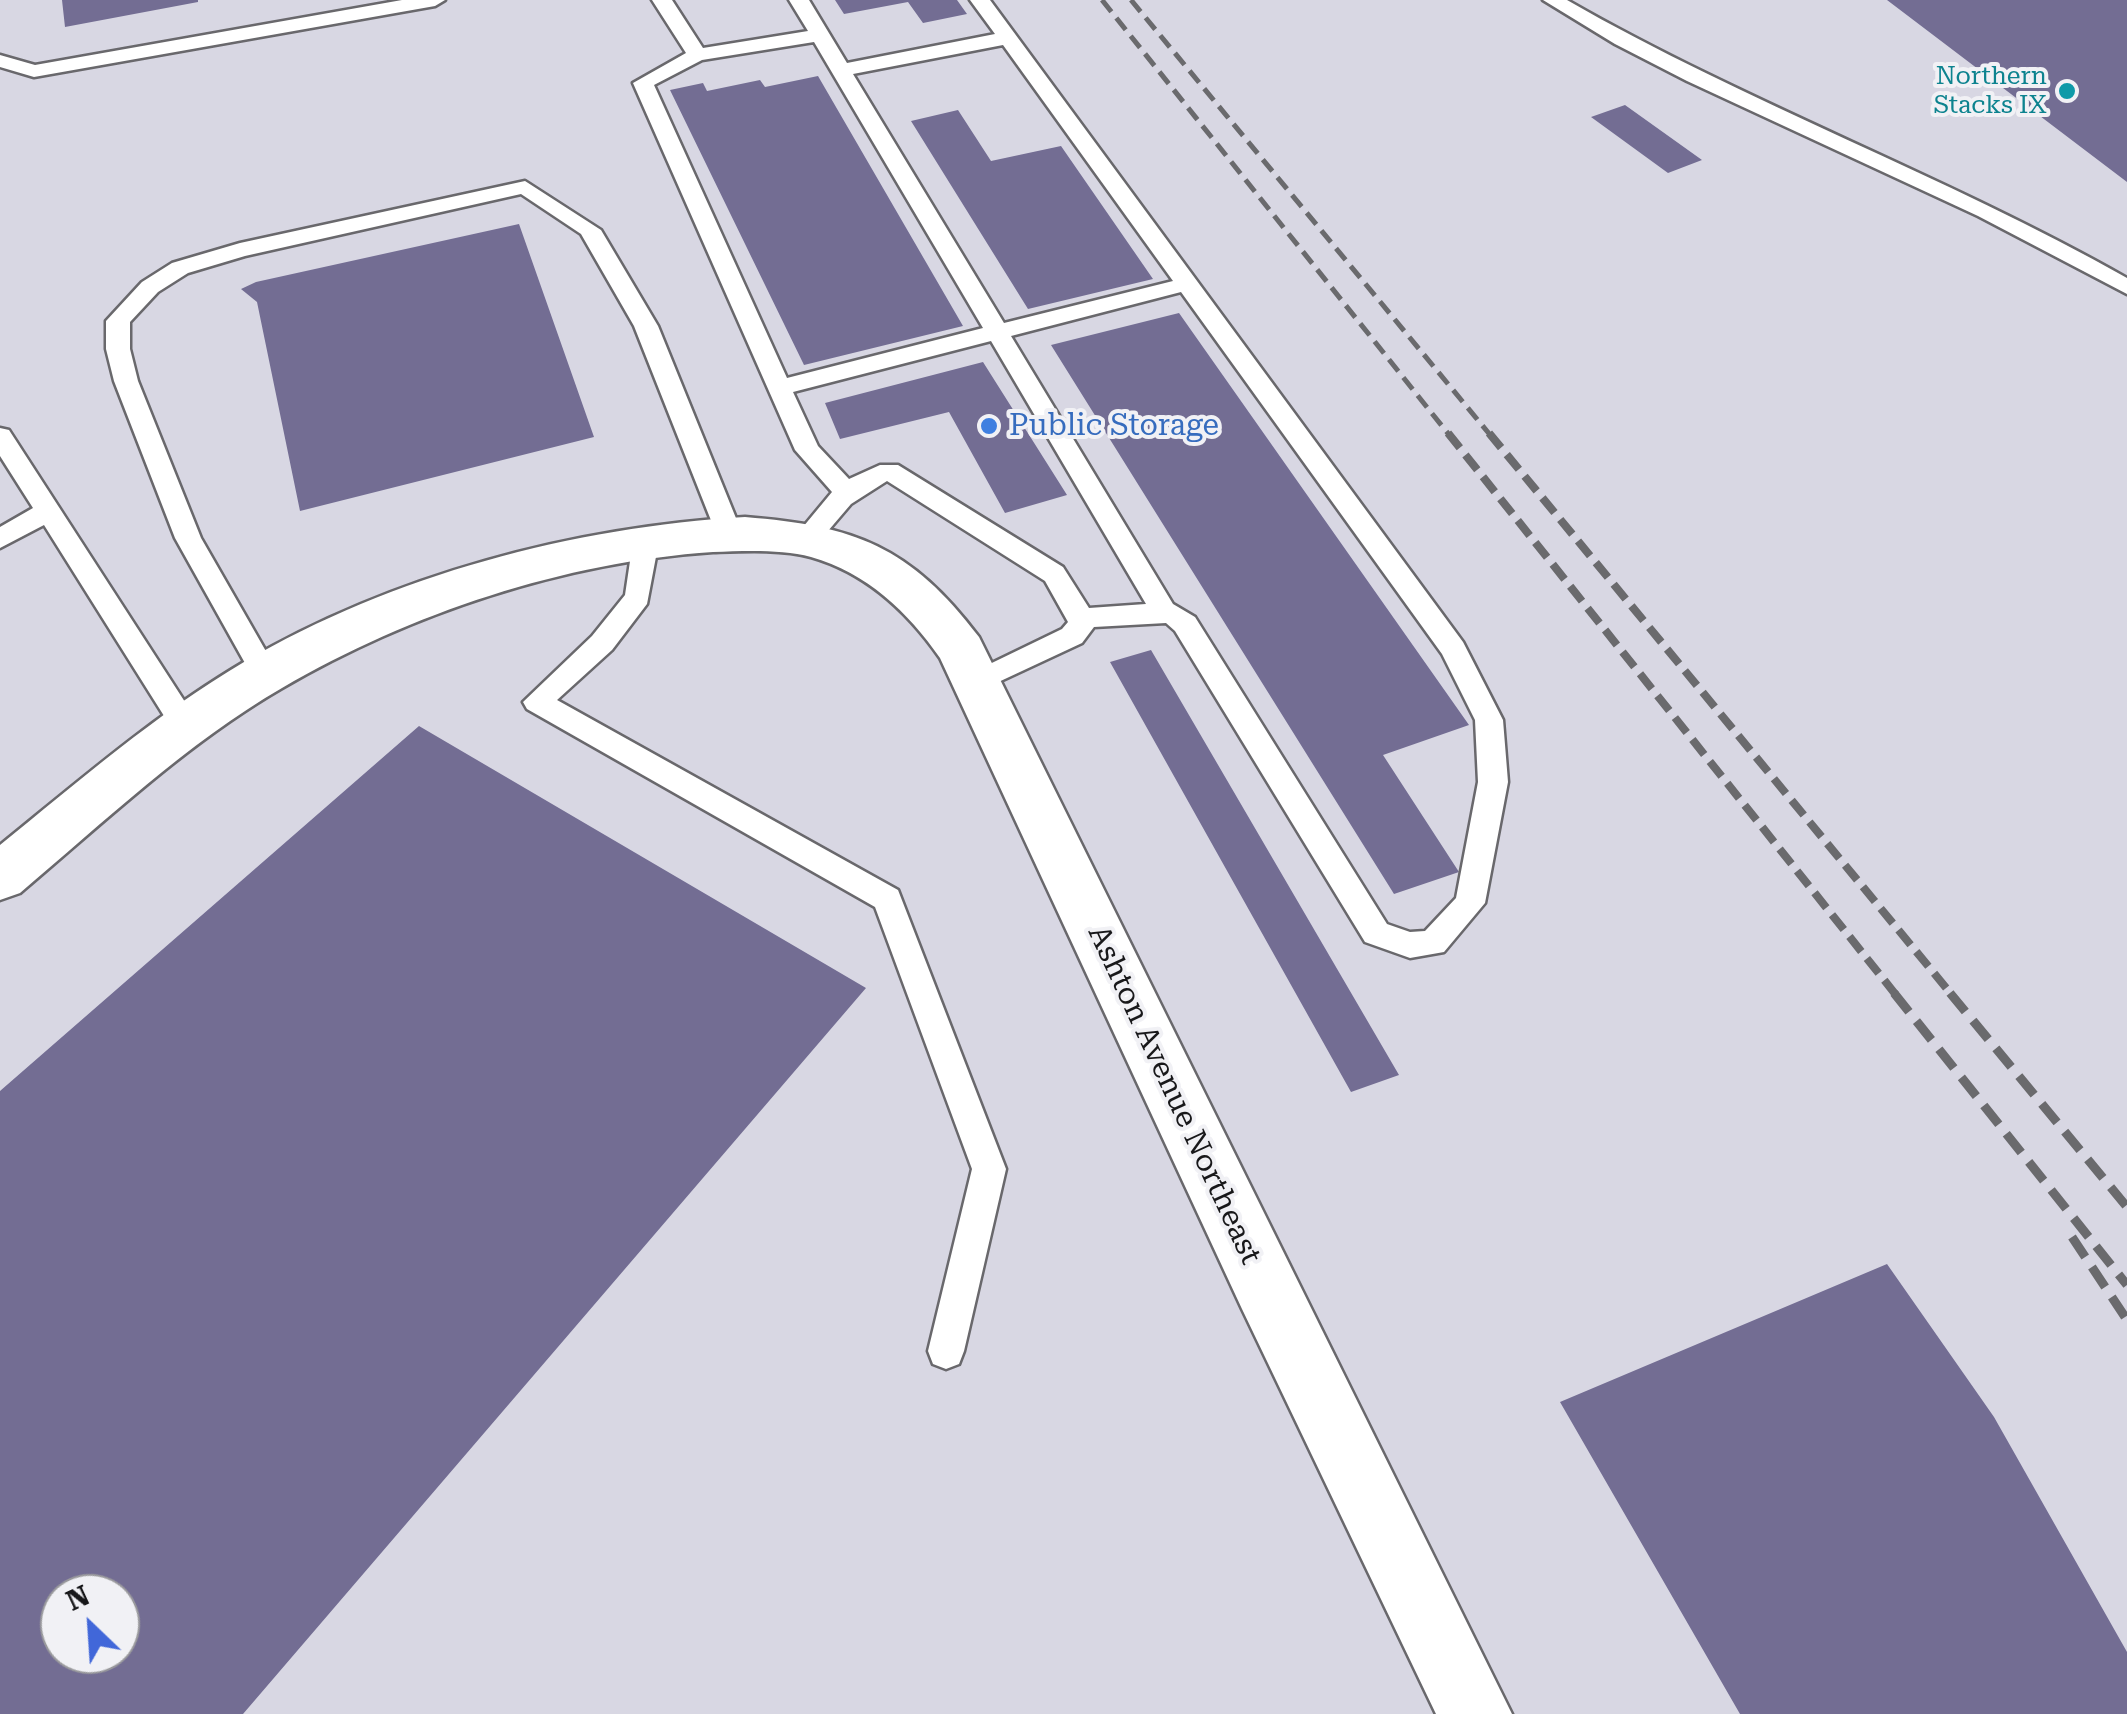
<!DOCTYPE html>
<style>
body{margin:0}
#map{position:relative;width:2127px;height:1714px;overflow:hidden;background:#e4e4e8;font-family:"Roboto Serif",serif}
canvas{display:block}
.north{position:absolute;left:40px;top:1574px;width:100px;height:100px;box-sizing:border-box;background:#f1f1f5;border:2px solid #9a9a9d;border-radius:50%;rotate:335deg;font-size:28px;font-weight:700;line-height:40px;text-align:center;color:#18181a}
.north::after{content:'';display:block;margin:auto;width:35px;height:45px;background:#4167d9;clip-path:polygon(50% 0,100% 100%,50% 72%,0 100%)}
</style>
<div id="map">
<canvas width="2127" height="1714"></canvas>
<div class="north">N</div>
</div>
<script>
const ctx = document.querySelector('canvas').getContext('2d');
ctx.lineJoin = 'round';
function fill(path, color) { ctx.fillStyle = color; ctx.fill(path, 'evenodd'); }
function strokePath(path, color, width, dash) { ctx.strokeStyle = color; ctx.lineWidth = width; ctx.lineCap = dash ? 'butt' : 'round'; ctx.setLineDash(dash || []); ctx.stroke(path); }
function write(font, color, halo, rows, align = 'center') {
  ctx.font = font + ' "Roboto Serif",serif'; ctx.lineWidth = 8; ctx.setLineDash([]); ctx.textBaseline = 'middle'; ctx.strokeStyle = halo; ctx.fillStyle = color; for (const [text, x, y, turn = 0] of rows) {
    ctx.save(); ctx.translate(x, y); ctx.rotate((+turn || 0) * Math.PI / 180); ctx.textAlign = isNaN(turn) ? turn : align; if (halo) ctx.strokeText(text, 0, 0); ctx.fillText(text, 0, 0); ctx.restore();
  }
}
fill(new Path2D(`
 M0,0h2127v1714h-2127zM60,1594h60v60h-60z`), '#d8d7e3');
fill(new Path2D(`
 M62,0h136v2l-133,25z
 M835,0h122l10,14 -44,9 -15,-21 -64,12z
 M1887,0h240v182z
 M818,76l145,250 -159,39 -134,-275 33,-7 4,8 53,-11 5,7z
 M1625,105l77,55 -34,13 -77,-56z
 M958,110l33,51 70,-15 92,133 -125,30 -117,-188z
 M519,224l75,213 -294,74 -43,-209 -16,-13 15,-7z
 M1179,313l290,412 -86,30 76,117 -65,22 -343,-549z
 M983,362l84,133 -62,18 -56,-101 -109,27 -15,-36z
 M1151,650l248,425 -48,17 -241,-430z
 M419,726l447,262 -623,726h-243v-623zM60,1594h60v60h-60z
 M1887,1264l107,153 133,235v62h-387l-180,-312z`), '#736d93');
const lane = new Path2D(`
 M402,0h43l-10,6 -401,71 -34,-10v-12l35,10z
 M652,0h20l31,48 105,-17 -19,-31h20l38,63 148,-29 -25,-34h20l473,642 40,78 5,62 -23,121 -41,49 -34,6 -45,-16 -190,-311 -9,-8 -72,4 -12,16 -105,49 -10,-3 -4,-7 4,-7 95,-46 6,-7 -23,-41 -158,-100 -36,23 -35,41h-18l-4,-6 4,-6 34,-41 -37,-42 -162,-367 53,-30zM814,42l169,286 -196,50 -133,-293 48,-25zM1003,45l170,236 -169,42 -151,-249zM1181,292l261,362 33,66 3,62 -22,116 -31,33 -15,1 -23,-8 -192,-307 -22,-13 -162,-268zM991,341l155,263 -57,4 -26,-41 -165,-102h-18l-31,14 -31,-33 -25,-54z
 M1543,0h24c181,104 378,175 560,278v16l-149,-78 -291,-135 -72,-37z
 M525,181l76,49 57,96 84,207 -4,6h-18l-4,-6 -82,-207 -53,-92 -60,-40 -276,62 -57,17 -30,19 -28,30v27l8,32 63,157 78,136 -4,7 -10,3 -10,-3 -80,-143 -61,-157 -8,-32v-28l36,-39 30,-19 68,-20z
 M0,428l9,2 187,289 4,8 -4,8 -10,3 -10,-3 -132,-210 -44,23v-21l33,-19 -33,-52z
 M646,532l9,3 4,6 -12,63 -35,46 -55,50 341,190 108,279 -42,182 -5,13 -13,5 -13,-5 -5,-13 44,-182 -97,-262 -348,-198 -4,-7 69,-66 33,-41 8,-54 4,-6z`);
const street = new Path2D(`
 M745,517c110,9 165,29 234,120l533,1077h-76l-194,-405 -302,-651c-32,-46 -73,-85 -129,-101 -30,-8 -67,-6 -98,-5 -149,10 -302,61 -431,136 -95,55 -178,134 -262,205l-20,7v-55c79,-64 156,-131 244,-183 149,-87 329,-135 501,-145z`);
strokePath(lane, '#69686c', 5);
strokePath(street, '#69686c', 5);
fill(lane, '#fff');
fill(street, '#fff');
strokePath(new Path2D(`
 M1102,0l348,436
 M1131,0l360,436`), '#6a6a6d', 5, [15, 8]);
strokePath(new Path2D(`
 M1448,433l448,562
 M1489,433l463,562`), '#6a6a6d', 8, [19, 9]);
strokePath(new Path2D(`
 M1894,993l233,292
 M1950,993l177,214
 M2072,1237l55,83`), '#6a6a6d', 9, [24, 12]);
for (const [x, y, r, color] of [
 [2067,91,10,"#0f9aa8"],
 [989,426,10,"#3f7fe0"]
]) { const dot = new Path2D(); dot.arc(x, y, r, 0, 2 * Math.PI); ctx.fillStyle = color; ctx.fill(dot); strokePath(dot, '#f1f1f5', 4); }
write('25px', '#0d838f', '#f1f1f5', [
 ["Northern",2047,77],
 ["Stacks IX",2047,106]
], 'right');
write('30px', '#366cbe', '#f1f1f5', [
 ["Public Storage",1009,426]
], 'left');
write('30px', '#18181a', '#f1f1f5', [
 ["Ashton Avenue Northeast",1174,1095,65]
]);
</script>
